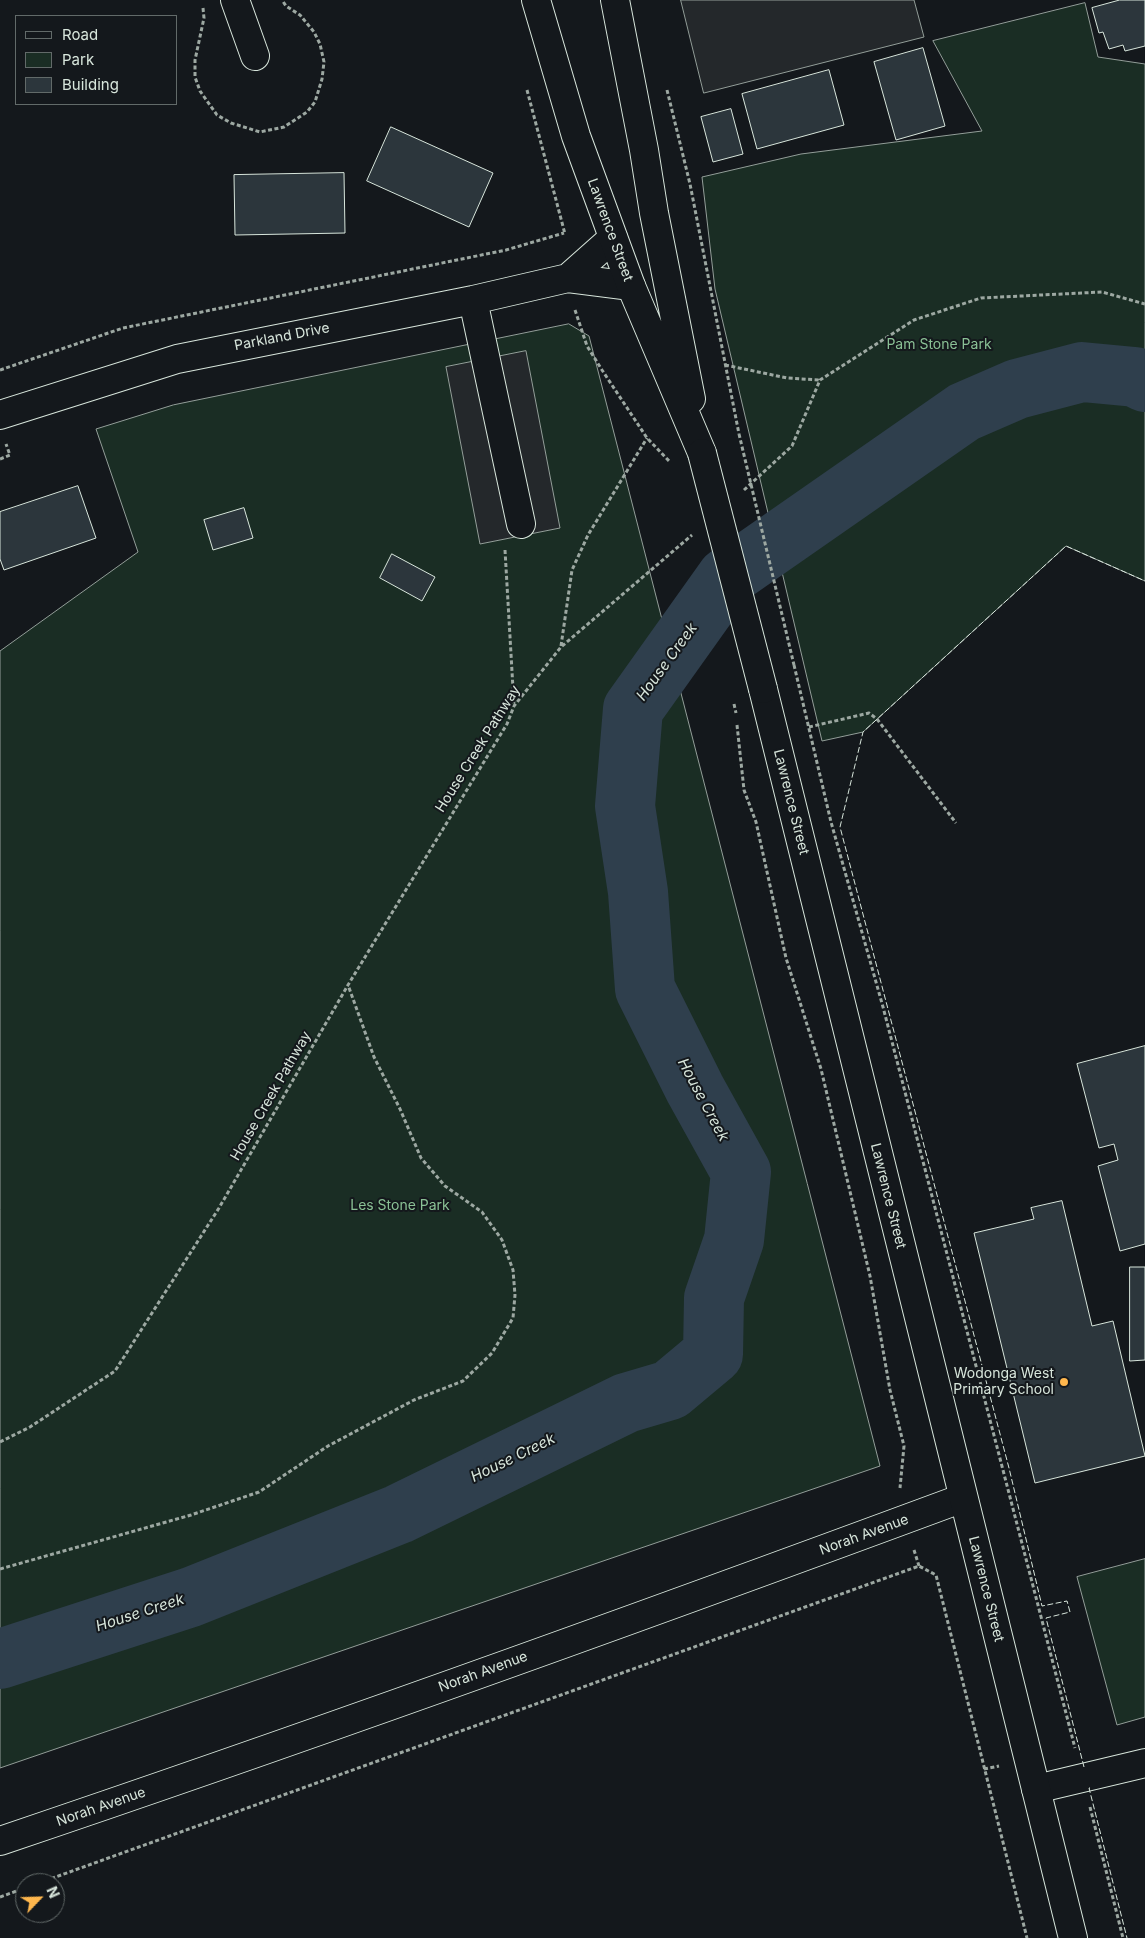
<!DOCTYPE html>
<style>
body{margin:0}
#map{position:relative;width:1145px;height:1938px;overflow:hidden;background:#14181c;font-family:Inter,sans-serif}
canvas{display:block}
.legend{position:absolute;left:15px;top:15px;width:162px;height:90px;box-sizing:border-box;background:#14181c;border:1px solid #626a69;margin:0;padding:6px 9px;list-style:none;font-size:15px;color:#d8e6dc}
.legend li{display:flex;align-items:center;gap:10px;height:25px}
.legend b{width:25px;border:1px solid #626a69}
.north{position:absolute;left:15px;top:1873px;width:50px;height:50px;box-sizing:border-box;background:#14181c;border:1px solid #626a69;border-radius:50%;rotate:66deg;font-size:14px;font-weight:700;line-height:20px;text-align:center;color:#d8e6dc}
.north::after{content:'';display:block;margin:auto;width:18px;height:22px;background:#ffb74d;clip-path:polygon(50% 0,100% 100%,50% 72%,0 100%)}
</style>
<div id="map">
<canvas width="1145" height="1938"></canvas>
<ul class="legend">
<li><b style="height:6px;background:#14181c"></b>Road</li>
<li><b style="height:14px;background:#1a2d24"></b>Park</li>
<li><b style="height:14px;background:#2c363c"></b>Building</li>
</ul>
<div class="north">N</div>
</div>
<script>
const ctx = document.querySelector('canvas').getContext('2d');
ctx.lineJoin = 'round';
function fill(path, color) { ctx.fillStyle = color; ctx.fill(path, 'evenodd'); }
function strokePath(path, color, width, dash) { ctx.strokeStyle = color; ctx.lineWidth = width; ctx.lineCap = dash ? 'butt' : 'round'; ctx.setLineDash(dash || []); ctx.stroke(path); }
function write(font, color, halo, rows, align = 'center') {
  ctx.font = font + ' Inter,sans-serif'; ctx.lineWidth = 4; ctx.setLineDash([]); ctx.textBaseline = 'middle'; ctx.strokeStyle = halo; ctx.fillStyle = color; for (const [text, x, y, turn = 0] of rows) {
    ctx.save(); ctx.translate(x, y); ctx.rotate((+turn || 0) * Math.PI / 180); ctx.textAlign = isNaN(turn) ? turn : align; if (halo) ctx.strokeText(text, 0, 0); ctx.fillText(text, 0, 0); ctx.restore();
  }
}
const green = new Path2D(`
 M1085,3l13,54 47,7v517l-79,-35 -203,186 -41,9 -107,-452 -13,-112 99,-23 181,-23 -49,-90z
 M569,324l20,12 291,1130 -880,302v-1117l138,-99 -42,-123 77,-24z
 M1145,1559v158l-28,8 -40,-148z`);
fill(green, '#1a2d24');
strokePath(green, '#939e99', 1);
const parking = new Path2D(`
 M681,0h233l10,37 -220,56z
 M526,351l34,177 -80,16 -34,-177z`);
fill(parking, '#24282b');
strokePath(parking, '#939e99', 1);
strokePath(new Path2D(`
 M0,1659l191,-62 208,-83 227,-111 44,-13 43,-36 1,-56 20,-58 7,-68 -46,-83 -50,-100 -7,-97 -13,-86 8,-97 94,-132 237,-165 53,-23 65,-17 53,5 10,5`), '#2f3f4d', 60);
const building = new Path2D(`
 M1120,0h25v46l-20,5 -2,-6 -14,4 -6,-17 -4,1 -7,-25z
 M923,48l22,78 -49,14 -22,-78z
 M829,70l15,55 -87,24 -15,-55z
 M731,109l12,45 -30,8 -12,-45z
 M391,127l102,46 -24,54 -102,-46z
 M344,173l1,60 -110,2 -1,-60z
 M78,486l18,52 -92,32 -4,-11v-47z
 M244,508l9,30 -40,12 -9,-30z
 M392,554l43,23 -13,24 -42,-23z
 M1145,1046v198l-25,7 -22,-85 20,-6 -4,-16 -15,4 -22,-84z
 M1062,1201l30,125 21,-5 32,135 -110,27 -61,-250 60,-14 -3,-11z
 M1130,1267h15v93l-15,1z`);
fill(building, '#2c363c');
strokePath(building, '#d8e6dc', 1);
const minor = new Path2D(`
 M235,0l20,56
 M568,278l45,-40
 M473,300l48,224
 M0,415l177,-56 296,-59 95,-22 63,8
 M1036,1789l109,-26
 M0,1841c323,-109 644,-225 963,-343`);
const major = new Path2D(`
 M536,0l40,136 55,150 71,167
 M615,0l29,150 10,63 37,186
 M763,689l310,1249`);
strokePath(minor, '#d8e6dc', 30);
strokePath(major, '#d8e6dc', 30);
strokePath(new Path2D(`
 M203,8l1,10 -9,42v17l5,14 17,24 14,8 29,9 24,-5 23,-15 8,-10 7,-23 2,-17 -4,-18 -6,-12 -14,-17 -14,-9 -4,-6
 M527,90l38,144
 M667,90l23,94 49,250
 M575,310l12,36 15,24 45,68 23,24
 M725,365l62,13 33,2
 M0,370l123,-42 383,-78 58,-17
 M0,459l10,-4 -4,-11
 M744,490l48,-44 28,-66 94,-60 67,-22 121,-6 43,12
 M505,550l9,156
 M561,646l11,-76 16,-35 59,-97
 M794,665l37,157 52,185 192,741
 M737,725l7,65 12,32 30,136 35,111 49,207 20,114 14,56 -4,42
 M809,727l60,-14 8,6 79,104
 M0,1442l30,-15 85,-56 104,-163 129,-223 159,-261 7,-18 47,-59 131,-112
 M914,1550l5,16
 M0,1569l191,-54 68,-23 69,-46 86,-46 49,-19 29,-28 21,-35 2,-23 -2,-25 -11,-30 -20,-28 -37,-26 -24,-28 -21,-49 -26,-52 -26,-72
 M984,1769l15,-3
 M1090,1807l33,131
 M39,1883l880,-317 17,9 91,363
 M0,1897l25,-9`), '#9da8a2', 3, [4, 2.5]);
strokePath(minor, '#14181c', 28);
strokePath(major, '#14181c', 28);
const majorBridge = new Path2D(`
 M702,453l61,236`);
strokePath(majorBridge, '#d8e6dc', 30, []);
strokePath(new Path2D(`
 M739,434l55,231
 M734,704l2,9`), '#9da8a2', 3, [4, 2.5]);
strokePath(majorBridge, '#14181c', 28);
strokePath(new Path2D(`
 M1084,1767l-38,-149 24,-6 -3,-11 -25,5 -33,-138 -169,-641 23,-95 203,-186 79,35
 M1090,1788h-1l38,150`), '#d8e6dc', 1, [6, 2.5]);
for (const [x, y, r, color] of [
 [1064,1382,5,"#ffb74d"]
]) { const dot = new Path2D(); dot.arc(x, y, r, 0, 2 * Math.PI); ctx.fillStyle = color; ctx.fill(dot); strokePath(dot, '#14181c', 2); }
write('14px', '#d8e6dc', '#14181c', [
 ["Lawrence Street",610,230,70],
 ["Parkland Drive",282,337,-11],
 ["House Creek Pathway",478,749,-58],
 ["Lawrence Street",791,802,76],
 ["House Creek Pathway",271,1096,-60],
 ["Lawrence Street",888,1196,76],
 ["Norah Avenue",864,1535,-20],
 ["Lawrence Street",986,1589,76],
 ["Norah Avenue",483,1672,-20],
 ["Norah Avenue",101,1807,-19]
]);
write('14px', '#8ac095', '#14181c', [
 ["Pam Stone Park",939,345],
 ["Les Stone Park",400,1206]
]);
write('14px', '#d8e6dc', '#14181c', [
 ["Wodonga West",1054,1374],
 ["Primary School",1054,1390]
], 'right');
write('italic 15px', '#d8e6dc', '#14181c', [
 ["House Creek",667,662,-54],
 ["House Creek",703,1100,62],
 ["House Creek",513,1458,-26],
 ["House Creek",140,1613,-18]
]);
</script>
